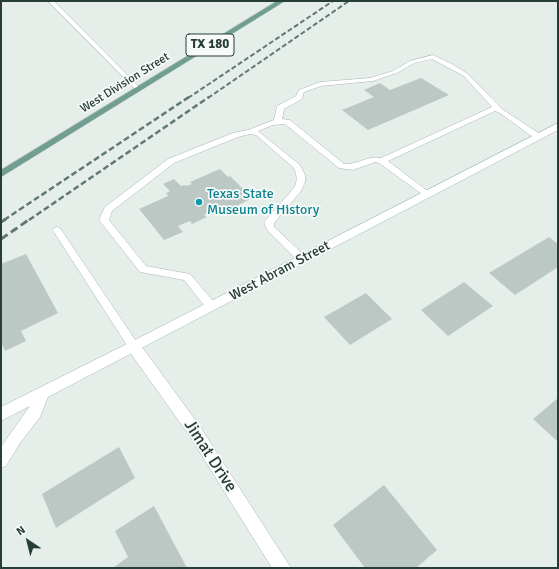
<!DOCTYPE html>
<style>
body{margin:0}
#map{position:relative;width:559px;height:569px;overflow:hidden;background:#e6eeea;font-family:Signika,sans-serif}
canvas{display:block}
.frame{position:absolute;inset:0;border:2px solid #273e38;pointer-events:none}
.north{position:absolute;left:8px;top:521px;width:40px;height:40px;-webkit-text-stroke:3px #f7faf8;paint-order:stroke;rotate:325deg;font-size:11px;font-weight:700;line-height:16px;text-align:center;color:#273e38}
.north::after{content:'';display:block;margin:auto;width:14px;height:18px;background:#273e38;clip-path:polygon(50% 0,100% 100%,50% 72%,0 100%)}
</style>
<div id="map">
<canvas width="559" height="569"></canvas>
<div class="frame"></div>
<div class="north">N</div>
</div>
<script>
const ctx = document.querySelector('canvas').getContext('2d');
ctx.lineJoin = 'round';
function fill(path, color) { ctx.fillStyle = color; ctx.fill(path, 'evenodd'); }
function strokePath(path, color, width, dash) { ctx.strokeStyle = color; ctx.lineWidth = width; ctx.lineCap = dash ? 'butt' : 'round'; ctx.setLineDash(dash || []); ctx.stroke(path); }
function write(font, color, halo, rows, align = 'center') {
  ctx.font = font + ' Signika,sans-serif'; ctx.lineWidth = 3.5; ctx.setLineDash([]); ctx.textBaseline = 'middle'; ctx.strokeStyle = halo; ctx.fillStyle = color; for (const [text, x, y, turn = 0] of rows) {
    ctx.save(); ctx.translate(x, y); ctx.rotate((+turn || 0) * Math.PI / 180); ctx.textAlign = isNaN(turn) ? turn : align; if (halo) ctx.strokeText(text, 0, 0); ctx.fillText(text, 0, 0); ctx.restore();
  }
}
fill(new Path2D(`
 M421,78l28,17 -81,35 -26,-20 32,-13 -10,-7 16,-7 10,7z
 M220,169l8,8 2,-1 16,16 -2,1 6,6 -30,16 -5,-5 -11,5 3,2 -15,7 -2,-3 -12,5 5,6 -19,8 -25,-31 29,-13 -2,-3 4,-2 -7,-7 11,-5 7,7 4,-1 1,1 6,-2 -2,-2z
 M549,237l9,7v23l-43,28 -26,-22z
 M26,254l32,59 -37,18 5,10 -21,10 -4,-9v-78z
 M464,282l29,24 -45,30 -27,-26z
 M366,293l26,26 -42,26 -26,-28z
 M558,398v42l-1,1 -24,-22z
 M119,447l16,31 -79,50 -14,-34z
 M384,485l53,65 -21,18h-51l-32,-43z
 M154,506l33,62h-74l15,-11 -13,-26z`), '#bcc8c3');
const service = new Path2D(`
 M48,1h6l86,87v2h-4z
 M433,55l19,9 16,10 34,35 38,25v4h-6l-34,-25 -5,-2 -107,50 41,31 1,2 -4,3 -47,-34 -4,-1 -22,8 -14,-2 -54,-44 -12,1 -15,6 42,34 5,10v7l-4,9 -27,32v4l31,29 2,3 -2,3h-6l-32,-32 -3,-8 30,-34c4,-8 3,-12 0,-20l-38,-33 -6,-1 -12,3 -64,26 -62,48 -3,9 37,46 44,8 25,29 1,3 -1,3h-8l-23,-29 -44,-8 -41,-52 6,-13 63,-48 65,-26 15,-3 26,-10 3,-14 19,-10 3,-6 21,-8 50,-4 23,-7 17,-10zM432,59l32,17 28,31 -111,51c-13,-3 -23,7 -37,6l-54,-44 -8,-1 2,-10 18,-10 2,-7 17,-6 52,-5 24,-8 17,-10z
 M57,227l3,1 78,116 1,3 -1,3 -4,2 -4,-2 -76,-118 -2,-2 2,-2z`);
const minor = new Path2D(`
 M134,341l5,2 60,82 92,143h-19l-83,-133 -60,-84 -2,-4 2,-4z`);
const secondary = new Path2D(`
 M558,123v7l-510,267 -8,20 -20,26 -14,23 -5,2v-21l29,-41 -29,15v-14l128,-64z`);
const primary = new Path2D(`
 M277,1h8l-284,176v-7z`);
strokePath(service, '#a9b6b1', 1);
strokePath(minor, '#a9b6b1', 1);
strokePath(secondary, '#a6b8b2', 1);
strokePath(primary, '#c3c9c7', 1);
fill(service, '#fff');
fill(minor, '#fff');
fill(secondary, '#fff');
fill(primary, '#709e93');
strokePath(new Path2D(`
 M188,98l145,-97
 M208,98l141,-97`), '#627973', 2, [5, 2.5]);
strokePath(new Path2D(`
 M4,220l185,-123
 M29,220l180,-123`), '#627973', 2.5, [6, 3]);
strokePath(new Path2D(`
 M1,222l5,-3
 M1,239l29,-20`), '#627973', 3, [8, 4]);
for (const [x, y, r, color] of [
 [199,202,4,"#0f9aa8"]
]) { const dot = new Path2D(); dot.arc(x, y, r, 0, 2 * Math.PI); ctx.fillStyle = color; ctx.fill(dot); strokePath(dot, '#f7faf8', 1.5); }
write('12px', '#273e38', '#f7faf8', [
 ["West Division Street",125,83,-32]
]);
for (const [x, y, w] of [
 [210,45,48]
]) { const box = new Path2D(); box.roundRect(x - w / 2, y - 11, w, 22, 3); ctx.fillStyle = '#f7faf8'; ctx.fill(box); strokePath(box, '#273e38', 1); }
write('bold 13px', '#273e38', null, [
 ["TX 180",210,45]
]);
write('14px', '#0d838f', '#f7faf8', [
 ["Texas State",207,194],
 ["Museum of History",207,210]
], 'left');
write('14px', '#273e38', '#f7faf8', [
 ["West Abram Street",280,271,-28]
]);
write('17px', '#273e38', '#f7faf8', [
 ["Jimat Drive",210,456,57]
]);
</script>
